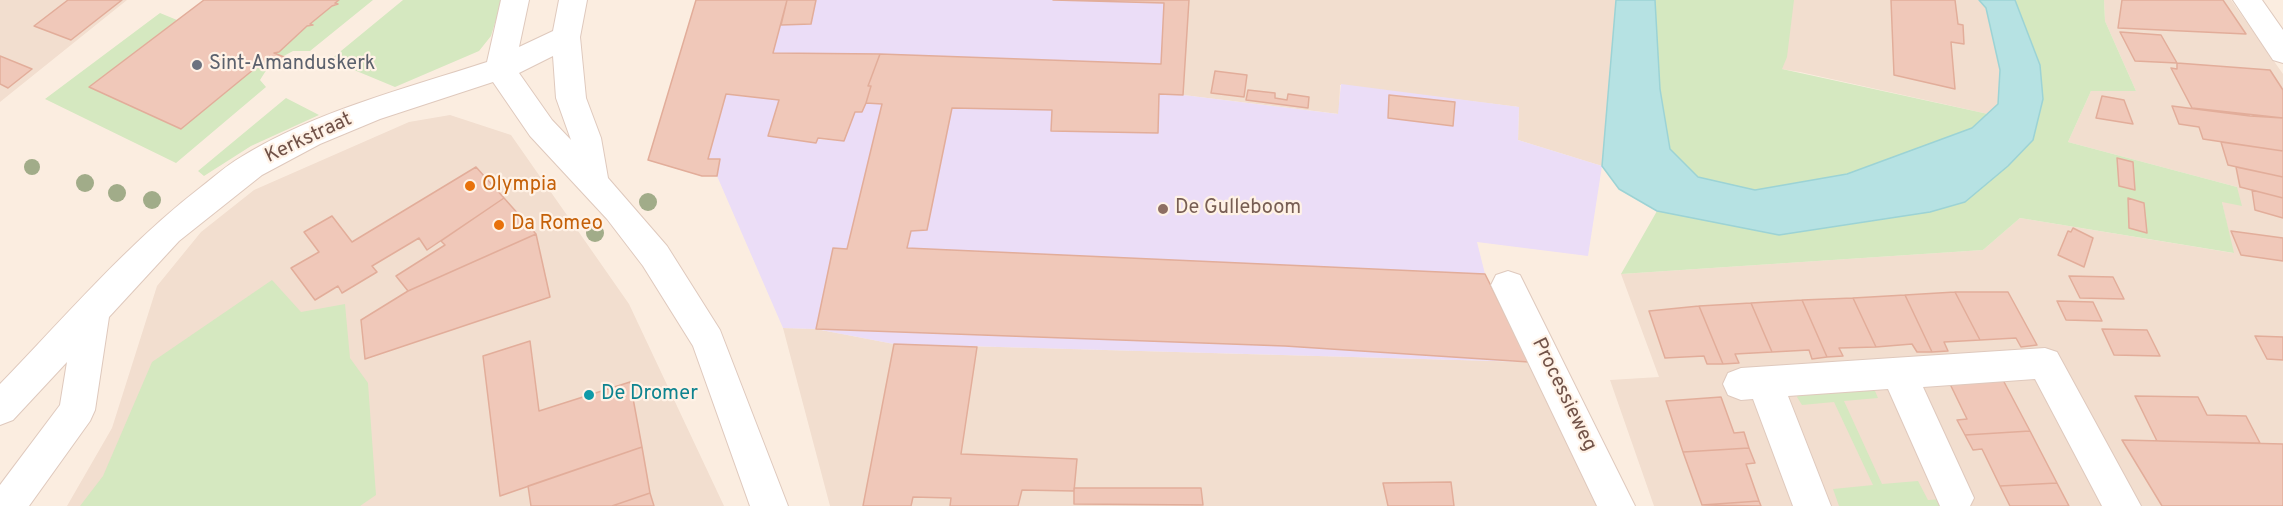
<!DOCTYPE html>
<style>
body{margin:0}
canvas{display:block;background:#fbede0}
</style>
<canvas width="2283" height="506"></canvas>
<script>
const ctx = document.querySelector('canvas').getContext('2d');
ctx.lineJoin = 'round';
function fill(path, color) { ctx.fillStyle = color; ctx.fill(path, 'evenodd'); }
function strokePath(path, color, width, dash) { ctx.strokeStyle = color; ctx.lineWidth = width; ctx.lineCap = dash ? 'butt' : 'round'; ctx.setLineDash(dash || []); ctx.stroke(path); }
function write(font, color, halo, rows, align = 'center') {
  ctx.font = font + ' Overpass,sans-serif'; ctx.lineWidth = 4.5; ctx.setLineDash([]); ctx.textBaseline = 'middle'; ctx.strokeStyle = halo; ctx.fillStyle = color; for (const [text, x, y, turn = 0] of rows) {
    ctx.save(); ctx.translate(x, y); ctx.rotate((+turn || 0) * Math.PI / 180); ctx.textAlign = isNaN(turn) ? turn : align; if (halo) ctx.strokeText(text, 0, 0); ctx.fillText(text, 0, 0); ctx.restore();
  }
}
fill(new Path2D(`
 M0,0h127l-127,102z
 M1189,0h427l-14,166 -84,-26 1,-33 -179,-22 -1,29 -156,-19z
 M1688,0h291l7,8 14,62 -2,34 -10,10 -188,-42 -32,-5z
 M2104,0h127l52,74v432h-629l-44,-126 49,-3 -38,-103 362,-24 37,-32 213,35 -11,-51 15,-15 -169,-45 23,-51h45l-31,-70z
 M450,115l61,20 118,169 95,202h-657l45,-78 45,-142 44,-54 53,-42 155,-68z
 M783,328l33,1 78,15 635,18 71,144h-770z`), '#f2decf');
fill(new Path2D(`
 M787,0h402l-6,95 155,19 3,-30 178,23 -1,33 84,26 -14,90 -111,-14 8,32 44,88 -635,-18 -78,-15 -33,-1 -66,-152 3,-17h-12l18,-65 53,6 -11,36 76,5 11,-29h7l4,-9 14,-48 -107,-2z`), '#ebddf7');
fill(new Path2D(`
 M339,0h34l-63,51h-17l-11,6 -8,-4 5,-1 28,-26 5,-1 -2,-1 22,-18 5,-1 -2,-2z
 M403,0h99l-11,36 -12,15 -84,36 -65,-27z
 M1655,0h139l-7,57 -5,12 206,45 -16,14 -125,46 -92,17 -57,-14 -28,-28 -10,-60z
 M2015,0h89l1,21 31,70h-45l-23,51 169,45 5,19 -20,-4 12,51 -214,-35 -37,32 -362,24 36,-63 122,24 151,-23 110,-147z
 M160,13l17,7 -87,67 91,41 78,-63 8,4 -7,11 6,7 -90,76 -131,-64z
 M286,98l33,17 -68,31 -47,30 -6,-5z
 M272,280l29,32 44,-8 5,54 18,25 8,112 -16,11h-280l23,-30 49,-114z
 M1869,388l6,3 3,7 -34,3 38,83 36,-3 10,19 14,-1 3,7h-106l-6,-17 40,-4 -39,-83 -32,3 -5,-8 3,-5z`), '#d5e8c0');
const water = new Path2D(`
 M1616,0h39l5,89 10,60 28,28 57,13 92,-16 125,-46 26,-24 2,-34 -14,-62 -7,-8h36l25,65 3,34 -10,41 -25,26 -43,36 -35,10 -151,23 -122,-24 -38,-22 -17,-23z`);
fill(water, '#b6e2e3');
strokePath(water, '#9cd3d5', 1.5);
const building = new Path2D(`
 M68,0h54l-51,40 -37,-14z
 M204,0h135l-4,3 3,1 -6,2 -22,18 3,1 -6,1 -28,26 -5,1 10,4 -15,13 -10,-5 -78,64 -92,-42z
 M696,0h91l-14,53 107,1 -12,32h3l-5,17 -4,9h-7l-11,29 -26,-3 -2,5 -48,-7 11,-36 -53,-6 -18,65h12l-3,17h-15l-54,-16z
 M787,0h29l-5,24 -30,1z
 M1053,0h136l-6,95 -24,-1 -1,39 -107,-2 1,-21 -100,-2 -25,122 -16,1 -4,17 578,26 44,88 -244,-16 -469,-17 17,-81 14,1 35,-145 -16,-1 5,-17h-3l12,-32 281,10 3,-61z
 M1891,0h64l3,24 5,1 1,19 -13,-2 4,47 -61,-14z
 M2122,0h101l23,34 -128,-6z
 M2120,32l41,3 16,28 -42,-2z
 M0,56l32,13 -24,19 -8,-4z
 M2177,63l93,7 13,20v28l-91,-10 -21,-40 6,1z
 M1215,71l32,4 -3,22 -33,-4z
 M1248,90l27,3v5l12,2 1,-6 21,3 -1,11 -62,-8z
 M1389,95l66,7 -2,24 -65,-8z
 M2102,96l22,4 9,24 -37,-6z
 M2172,106l78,10 33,2v33l-80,-12 -4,-12 -20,-3z
 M2221,142l62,9v26l-55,-12z
 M2117,158l16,4 2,28 -16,-4z
 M476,167l28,31 -77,52 -8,-12 -47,28 5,6 -35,21 -4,-7 -23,14 -24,-32 28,-16 -15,-20 28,-16 20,26z
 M2236,167l47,10v21l-43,-11z
 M2252,190l31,8v20l-28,-8z
 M504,198l32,36 -128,57 -12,-15 49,-31 -4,-4z
 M2128,198l16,5 3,30 -18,-5z
 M2073,228l20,10 -9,29 -26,-12 10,-24 3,1z
 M2231,231l52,7v23l-42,-6z
 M536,234l14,63 -185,62 -4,-39 47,-29z
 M2069,276l44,1 11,22 -44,-1z
 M1955,292h53l29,53 -16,2 -5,-9 -36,2z
 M1955,292l25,48 -36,2 4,9 -16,1 -27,-57z
 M1905,295l27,57h-15l-5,-8 -36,3 -23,-49z
 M1853,298l23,49 -37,1 4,8 -16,1 -25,-57z
 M1802,300l25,57 -15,2 -3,-9 -37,2 -21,-49z
 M2057,301l36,1 9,19 -36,-1z
 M1751,303l21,49 -37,2 4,9 -16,1 -24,-58z
 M1699,306l24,58h-16l-3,-8 -39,2 -16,-47z
 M2102,329l45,1 13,26 -46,-1z
 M2255,336l28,1v23l-16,-1z
 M530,341l9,70 91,-29 12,65 -142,49 -17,-140z
 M894,344l83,3 -16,107 116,5 -3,32 -52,-1 -4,16h-68l1,-8 -38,-1 -2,9h-48z
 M2003,380l27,51 -65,4 -8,-15 10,-1 -17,-35z
 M2135,396l63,1 9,18 39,1 14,27 -103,-2z
 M1721,397l13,36 10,-1 5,16 -66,4 -17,-51z
 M2030,431l27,52 -57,3 -18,-37 -9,1 -8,-15z
 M2122,440l161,4v62h-121z
 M642,447l8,46 -38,13h-81l-3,-20z
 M1749,448l6,15 -9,1 13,37 -57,4 -19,-53z
 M1451,482l3,24h-66l-5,-23z
 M2057,483l12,23h-59l-10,-20z
 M1074,488h127l2,17 -129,-1z
 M650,493l4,13h-42z
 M1759,501l2,5 -59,-1z`);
fill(building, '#f0c8b9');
strokePath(building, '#e2ad9a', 1.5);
const minor = new Path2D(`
 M501,0h28l-10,47 34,-16 6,-31h28l-7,37 6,61 15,40 7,40 59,68 53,84 68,176h-38l-57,-160 -50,-80 -36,-47 -77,-83 -37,-54 -113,37 -60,25 -58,31 -83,66 -70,76 -14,93 -5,11 -61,85h-29v-21l60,-80 7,-43 -54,58 -13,5v-41c65,-67 126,-139 201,-197 13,-10 26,-22 40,-30 75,-46 163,-68 246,-95zM553,56l3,42 15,42 -19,-20 -33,-47z
 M2233,0h29l21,30v33l-10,-3z
 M1508,271l12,4 115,231h-38l-106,-221 5,-10z
 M2045,348l12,4 84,154h-39l-67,-127 -112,8 51,111 -4,8h-30l-52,-117 -100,7 43,110h-38l-40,-107 -12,1 -13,-5 -5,-11 5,-11 13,-5z`);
strokePath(minor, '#dfc9bd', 2);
fill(minor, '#fff');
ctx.fillStyle = '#a1ac89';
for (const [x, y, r] of [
 [32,167,8],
 [85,183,9],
 [117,193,9],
 [152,200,9],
 [648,202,9],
 [595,233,9]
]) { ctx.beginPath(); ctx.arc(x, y, r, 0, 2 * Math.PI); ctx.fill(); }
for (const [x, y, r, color] of [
 [197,65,6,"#6b7280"],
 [470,186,6,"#e8710a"],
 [1163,209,6,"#8d6e63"],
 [499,225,6,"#e8710a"],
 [589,395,6,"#0f9aa8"]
]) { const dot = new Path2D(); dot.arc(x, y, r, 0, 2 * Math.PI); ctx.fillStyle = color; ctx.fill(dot); strokePath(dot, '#fff2e6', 2); }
write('20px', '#5b616d', '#fff2e6', [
 ["Sint-Amanduskerk",209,65]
], 'left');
write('20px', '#715248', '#fff2e6', [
 ["Kerkstraat",309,139,-25],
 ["Processieweg",1563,395,64]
]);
write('20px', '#c56008', '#fff2e6', [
 ["Olympia",482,186],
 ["Da Romeo",511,225]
], 'left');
write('20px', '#785e54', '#fff2e6', [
 ["De Gulleboom",1175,209]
], 'left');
write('20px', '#0d838f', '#fff2e6', [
 ["De Dromer",601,395]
], 'left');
</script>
